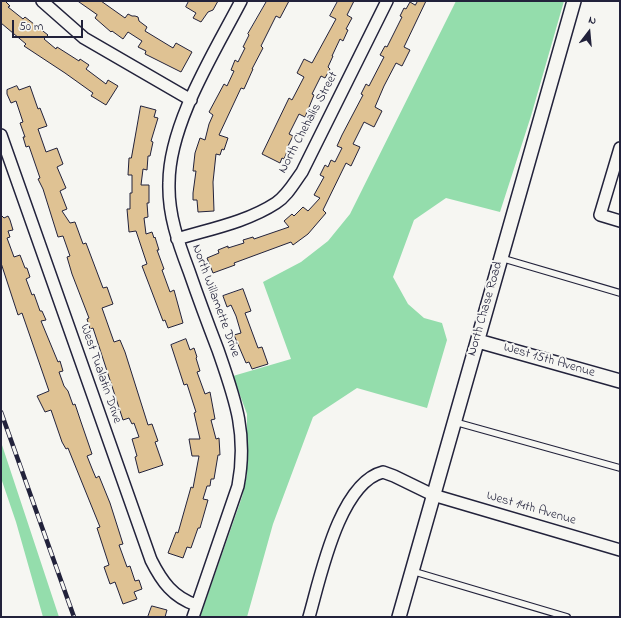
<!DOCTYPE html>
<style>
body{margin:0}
#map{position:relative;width:621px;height:618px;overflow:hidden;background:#f6f6f2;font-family:"Indie Flower",sans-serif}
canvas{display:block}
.frame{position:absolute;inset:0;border:2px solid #22223b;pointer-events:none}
.north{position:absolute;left:569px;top:12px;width:40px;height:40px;-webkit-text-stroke:3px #f6f6f2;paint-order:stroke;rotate:16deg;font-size:11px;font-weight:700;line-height:16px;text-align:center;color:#22223b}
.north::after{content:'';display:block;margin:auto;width:14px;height:18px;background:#22223b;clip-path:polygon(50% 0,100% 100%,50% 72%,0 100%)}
.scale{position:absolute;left:12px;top:20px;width:71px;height:18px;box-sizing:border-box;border:2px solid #22223b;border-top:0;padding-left:5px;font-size:12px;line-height:14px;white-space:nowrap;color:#22223b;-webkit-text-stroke:3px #f6f6f2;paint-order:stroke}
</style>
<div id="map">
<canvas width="621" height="618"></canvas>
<div class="frame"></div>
<div class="north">N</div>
<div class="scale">50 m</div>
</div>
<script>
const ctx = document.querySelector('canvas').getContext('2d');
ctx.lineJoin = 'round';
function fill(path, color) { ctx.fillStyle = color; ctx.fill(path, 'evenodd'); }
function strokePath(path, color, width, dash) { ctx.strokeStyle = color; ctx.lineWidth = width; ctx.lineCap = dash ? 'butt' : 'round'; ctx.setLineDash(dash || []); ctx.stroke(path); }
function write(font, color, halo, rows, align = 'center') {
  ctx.font = font + ' "Indie Flower",sans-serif'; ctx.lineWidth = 4; ctx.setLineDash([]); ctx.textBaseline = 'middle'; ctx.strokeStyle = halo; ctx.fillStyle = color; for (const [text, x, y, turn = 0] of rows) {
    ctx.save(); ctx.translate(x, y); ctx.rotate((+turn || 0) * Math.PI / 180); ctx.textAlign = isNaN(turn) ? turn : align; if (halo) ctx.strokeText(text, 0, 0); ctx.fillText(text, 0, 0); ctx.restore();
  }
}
fill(new Path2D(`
 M456,1h108l-33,115 -31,96 -54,-14 -32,22 -21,57 15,27 16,14 18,5 5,17 -20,68 -70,-20 -44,29 -40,107 -26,93h-47l42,-120 5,-22v-61l-14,-38 58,-17 -28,-77 38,-20 27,-21 22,-27z
 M1,442l58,175h-16l-27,-95 -15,-44z`), '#94ddac');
const building = new Path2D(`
 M1,1h4l5,5 -2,1 15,12 2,-2 23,18 -4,4 12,10 1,-2 22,14 1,-2 9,6 -3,4 20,15 2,-4 10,6 -12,19 -13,-8 -2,-1 2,-3 -28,-20 -41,-27 2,-2 -25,-21z
 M78,1h23l24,17 3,-4 4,2h3l3,1 1,4 8,6 -2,4 28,17 3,-5 16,9 -11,20 -36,-18 1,-3 -8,-4 4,-6 -14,-9 -5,7 -11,-8 -1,1 -16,-14 2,-3z
 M189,1h29l-5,9 -5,2 -7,10 -8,-4 3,-5 -10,-6z
 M267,1h22l-9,17 -4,-2 -15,30 2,2 -11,21h1l-9,20 -3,-1 -22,47 9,3 -4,12 -2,-1 -2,6 -4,-1 -3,28 1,29 -16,1 -1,-12h-4v-7l3,-22h-3l2,-18 5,-15 5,2 4,-16 4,-9 -4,-3 15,-28 3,2 7,-15 -3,-1 4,-10 3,2 7,-14 -2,-1 6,-12 -1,-1z
 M338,1h16l-7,14 5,3 -6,11 2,1 -5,11 -3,-2 -8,17h1l-5,11 2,2 -5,9 -4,-2 -9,18 2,1 -9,22 -6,-3 -10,20 4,2 -5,10 1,1 -5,12 -2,-1 -2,5 -18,-9 27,-56 3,2 12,-23 -7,-4 7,-14 8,4 24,-44 -6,-3z
 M418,1h8l-22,46 6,3 -8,16 -6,-3 -12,23 -9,21 7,4 -8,16 -10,-5 -11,22 7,3 -9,19 -5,-3 -23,47 3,3 -18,21 -15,11 -2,-3 -57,21 1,2 -22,8 -6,-15 12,-5 -1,-3 10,-4v2l16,-5 -1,-3 10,-3 1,2 35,-12 -5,-6 8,-7 2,2 9,-9 5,4 12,-13 -6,-3 10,-18 -4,-2 5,-10 3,2 3,-7 4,2 7,-14 -5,-2 5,-11 21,-40 -2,-1 5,-10 3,2 15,-29 -4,-2 5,-9 2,1 15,-30 -2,-1 4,-8 2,1 4,-7 5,3z
 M17,86l2,4 11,-4 8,23 2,-1 7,18 -9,3 8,23 11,-4 6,16 -6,3 9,21 -6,3 7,18 -5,2 8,12 5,-1 8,22 3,-1 17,45 4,-1 6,17 -11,4 12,34 6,-2 5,12 23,73 4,-1 6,17 -3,1 8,23 -24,8 -4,-16 2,-1 -5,-17 7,-2 -5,-14 -2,1 -3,-6 -6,2 -30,-92 -3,1 -3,-10 2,-1 -17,-44 -5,-17 3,-1 -7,-20 -5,1 -15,-48 -5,-10 2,-1 -11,-32 -3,1 -3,-10h2l-5,-14 3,-1 -7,-21 -5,2 -4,-9v-4z
 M141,106l15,4 -2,7 4,1 -7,23 2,1 -3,14h-2l-1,14 -4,-1 -2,16h8v18h-2l1,14 -4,1 2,16 6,-2 2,6 1,-1 4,13h-2l7,19 -2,1 8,22 4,-2 9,33 -15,5 -3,-8 -2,1 -21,-55 5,-2 -11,-33 -7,1 -2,-23h3v-16h2v-18h-4l1,-17h2z
 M1,215l3,3 4,-2 2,4 3,10 -5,1 2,6 -3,1 7,19 6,-2 5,13h2l3,9 -4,2 6,16 2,-1 6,17h2l4,9 -5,1 17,41 2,-1 3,10 -4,1 5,14 4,5 5,14 2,-1 6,18 11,32 -5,2 6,15 3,7 3,-2 11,27 13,41 -4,1 8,22 3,-1 5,15 4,-1 3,9 -8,3 3,7 -14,5 -8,-22 -5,2 -6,-17 5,-2 -12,-37 3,-1 -32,-79 -2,1 -4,-7 -11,-32 -6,2 -8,-16 12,-5 -27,-78 -4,2 -17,-52z
 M243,289l8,22 -6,2 13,35 4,-1 6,17 -16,5 -3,-7 -3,1 -12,-28 7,-2 -5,-17 -5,-11 -4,2 -4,-11z
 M186,339l4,11 4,-2 3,9 -1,1 4,13 -3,1 8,22 5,-2 5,27 -4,1 5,19 3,-1 1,17h-2l-4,24h-3l-1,7h-3l-4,13 5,1 -8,28h-2l-7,20 -4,-1 -4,11 -15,-5 8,-21 2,1 13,-46 2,1 6,-32h-7l-3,-17h11l-6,-26 2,-1 -9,-28 -3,1 -13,-40z
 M152,606l15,4 -2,7h-17z`);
fill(building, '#dfc293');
strokePath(building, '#22223b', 1);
const service = new Path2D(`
 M501,258l119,35
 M455,422l165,46
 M412,571l155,46`);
const minor = new Path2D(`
 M42,1l42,37 107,62
 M1,135l150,425c11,22 22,37 45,45
 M620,148l-20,67 20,6
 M177,239c33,-10 70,-17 99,-36 11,-7 18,-20 26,-31l85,-171
 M193,617l45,-131c10,-53 -3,-87 -20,-136 -10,-26 -20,-53 -29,-79 -11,-29 -21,-57 -20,-88 0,-59 45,-130 72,-182
 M309,617c11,-38 30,-134 74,-145l11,4 39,19 187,55`);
const tertiary = new Path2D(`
 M478,341l142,40
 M399,617l175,-616`);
strokePath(service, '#22223b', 8);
strokePath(minor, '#22223b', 14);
strokePath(tertiary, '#22223b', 16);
strokePath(service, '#f6f6f2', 5.5);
strokePath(minor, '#f6f6f2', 11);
strokePath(tertiary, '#f6f6f2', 13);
const rail = new Path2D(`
 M1,412l73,205`);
strokePath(rail, '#22223b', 4.5);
strokePath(rail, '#f6f6f2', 3, [9]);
write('13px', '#22223b', '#f6f6f2', [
 ["North Chehalis Street",309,123,-62],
 ["North Willamette Drive",215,301,70],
 ["North Chase Road",486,309,-74],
 ["West 15th Avenue",549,361,16],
 ["West Tualatin Drive",100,374,71],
 ["West 14th Avenue",531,509,16]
]);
</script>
